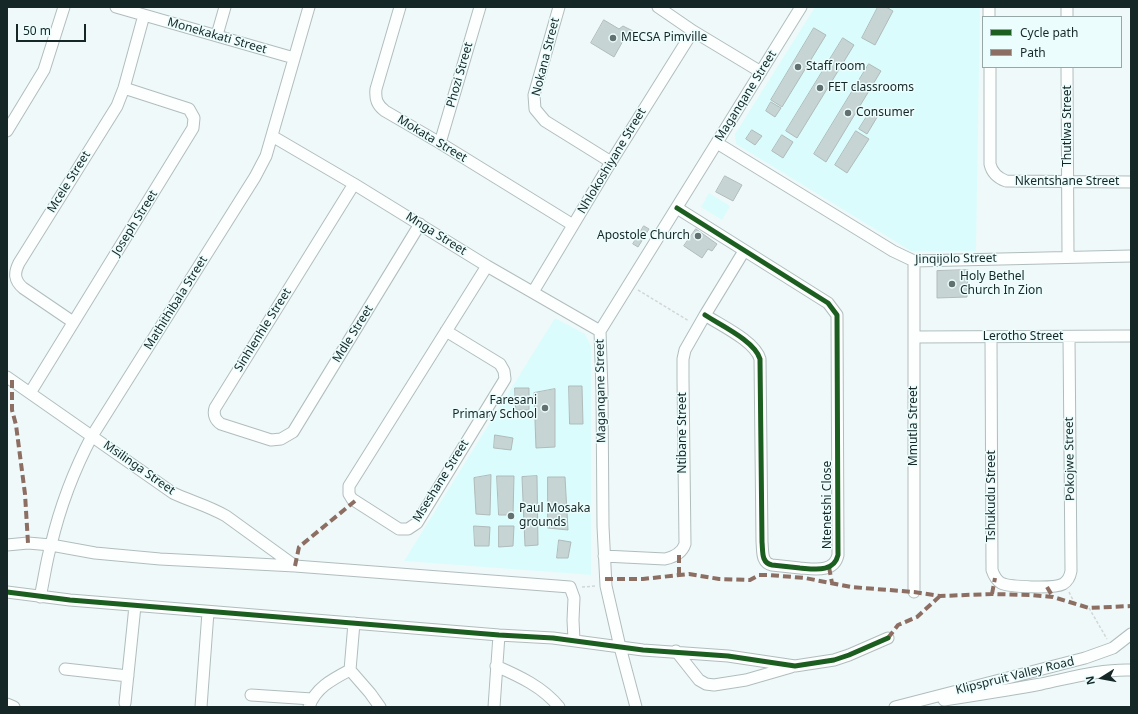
<!DOCTYPE html>
<style>
body{margin:0}
#map{position:relative;width:1138px;height:714px;overflow:hidden;background:#f0f9f9;font-family:"Noto Sans",sans-serif}
canvas{display:block}
.frame{position:absolute;inset:0;border:8px solid #162727;pointer-events:none}
.legend{position:absolute;left:982px;top:16px;width:140px;height:52px;box-sizing:border-box;background:#ecfdfd;border:1px solid #96a7a7;margin:0;padding:5px 7px;list-style:none;font-size:12px;color:#162727}
.legend li{display:flex;align-items:center;gap:8px;height:20px}
.legend b{width:20px;border:1px solid #96a7a7}
.north{position:absolute;left:1082px;top:658px;width:40px;height:40px;-webkit-text-stroke:3px #ecfdfd;paint-order:stroke;rotate:259deg;font-size:11px;font-weight:700;line-height:16px;text-align:center;color:#162727}
.north::after{content:'';display:block;margin:auto;width:14px;height:18px;background:#162727;clip-path:polygon(50% 0,100% 100%,50% 72%,0 100%)}
.scale{position:absolute;left:16px;top:24px;width:70px;height:18px;box-sizing:border-box;border:2px solid #162727;border-top:0;padding-left:5px;font-size:12px;line-height:14px;white-space:nowrap;color:#162727;-webkit-text-stroke:3px #ecfdfd;paint-order:stroke}
</style>
<div id="map">
<canvas width="1138" height="714"></canvas>
<div class="frame"></div>
<ul class="legend">
<li><b style="height:5px;background:#1b5e20"></b>Cycle path</li>
<li><b style="height:5px;background:#8d6e63"></b>Path</li>
</ul>
<div class="north">N</div>
<div class="scale">50 m</div>
</div>
<script>
const ctx = document.querySelector('canvas').getContext('2d');
ctx.lineJoin = 'round';
function fill(path, color) { ctx.fillStyle = color; ctx.fill(path, 'evenodd'); }
function strokePath(path, color, width, dash) { ctx.strokeStyle = color; ctx.lineWidth = width; ctx.lineCap = dash ? 'butt' : 'round'; ctx.setLineDash(dash || []); ctx.stroke(path); }
function write(font, color, halo, rows, align = 'center') {
  ctx.font = font + ' "Noto Sans",sans-serif'; ctx.lineWidth = 3; ctx.setLineDash([]); ctx.textBaseline = 'middle'; ctx.strokeStyle = halo; ctx.fillStyle = color; for (const [text, x, y, turn = 0] of rows) {
    ctx.save(); ctx.translate(x, y); ctx.rotate((+turn || 0) * Math.PI / 180); ctx.textAlign = isNaN(turn) ? turn : align; if (halo) ctx.strokeText(text, 0, 0); ctx.fillText(text, 0, 0); ctx.restore();
  }
}
fill(new Path2D(`
 M815,7h165l-4,244h-65l-175,-107 -1,-10z
 M709,193l21,13 -8,14 -21,-13z
 M555,318l30,16 6,12v229l-187,-14z`), '#dbfcfc');
const building = new Path2D(`
 M878,7h8l7,4 -18,34 -13,-7z
 M604,20l15,9 4,-3 10,5 -5,10 -4,-2 -10,18 -23,-14z
 M814,28l12,7 -44,72 -11,-7z
 M843,38l11,7 -57,93 -11,-7z
 M869,64l12,7 -55,91 -12,-8z
 M771,102l10,6 -6,9 -9,-6z
 M871,110l8,4 -12,20 -8,-5z
 M752,130l10,6 -7,9 -9,-6z
 M856,131l13,8 -22,34 -12,-8z
 M782,135l11,7 -10,16 -11,-7z
 M725,176l17,9 -9,16 -17,-9z
 M644,226l5,3 -11,18 -5,-3z
 M696,229l21,15 -5,7 -4,-2 -6,9 -18,-12z
 M968,270l-1,27 -30,1v-27z
 M569,386h13l1,38h-13z
 M515,388h14v22h-13z
 M555,389v58l-19,1 -2,-55z
 M495,435l18,3 -2,12 -17,-2z
 M491,475l-1,40 -14,-1 -2,-36z
 M497,476h17l-1,39h-14z
 M537,476l1,69 -13,1 -3,-69z
 M548,477h17l3,53 -20,-2z
 M474,526l16,1 -1,19h-14z
 M499,526h15l-1,20 -14,1z
 M559,540l12,2 -3,16h-11z`);
fill(building, '#c7d4d4');
strokePath(building, '#b0bbbb', 1);
const minor = new Path2D(`
 M116,7l178,51
 M400,7l-24,82c-1,10 1,16 9,22l55,32 133,82
 M559,7l-25,88 1,14 10,12 66,41
 M658,7l35,24 68,41
 M989,7v10
 M1067,7v10
 M217,35l8,-28
 M990,67v97c2,9 8,14 16,17l125,1
 M1067,67l1,189
 M7,131l37,-61 20,-63
 M272,136l82,48 133,82 113,65
 M440,143l40,-136
 M717,143l176,108 21,10 217,-5
 M354,184l-139,224c-2,6 0,12 6,16l50,16 10,-1 12,-7 127,-208
 M677,208l151,95 9,12 1,240c-4,18 -24,14 -38,13 -9,-1 -19,-2 -28,-3 -11,-2 -9,-14 -10,-23l-2,-183c-5,-18 -40,-34 -55,-44
 M914,261v331
 M533,292l78,-130 82,-131
 M73,322l-50,-34c-9,-8 -9,-15 -4,-25l98,-157 7,-18 20,-73
 M446,331l54,33 4,7 1,8 -88,144 -9,6h-9l-47,-30 -3,-5v-8l138,-220
 M914,337l217,-1
 M991,337l1,233c2,6 4,10 9,13 8,4 53,6 62,1 5,-3 7,-7 8,-13l-2,-234
 M7,377l166,116c17,8 36,13 53,23l69,50
 M30,393l163,-265 1,-10 -5,-9 -65,-21
 M7,545l21,-2 23,2 44,8 65,6 135,7 275,21 4,11 -1,22 1,20
 M604,556l61,3c9,-2 17,-6 20,-15l-2,-165v-20l2,-9 20,-35 39,-64
 M7,592l63,8 429,35 54,3 90,12 85,6 67,10 39,-6 15,-5 39,-17
 M40,597c4,-17 6,-35 11,-52 9,-38 23,-75 41,-109l163,-259 11,-21 43,-149
 M354,623l-4,47 20,23 10,14
 M676,651l23,29 7,4 8,1 32,-5 45,-13
 M496,666c23,10 47,21 63,41
 M65,669l63,7
 M251,695l61,4
 M944,700c32,-5 65,-10 97,-16 29,-6 60,-15 90,-14
 M125,703l10,-97
 M7,704l7,3
 M201,707l7,-95
 M309,707c6,-19 24,-28 41,-37
 M494,707l5,-72
 M636,707l-16,-60 -14,-61 -3,-60 -1,-135 -2,-60 201,-324
 M895,707l190,-49 28,-10 18,-14`);
strokePath(minor, '#b1bdbd', 13);
strokePath(new Path2D(`
 M638,290l51,31
 M582,587l14,-1
 M1069,592l6,12
 M1089,608l18,31`), '#d2d6d6', 1.5, [3, 2]);
strokePath(minor, '#fdfefe', 11);
strokePath(new Path2D(`
 M12,380v30l4,15 9,69 3,49
 M295,566l4,-19 56,-46
 M829,567l3,16
 M679,575v-22
 M605,579h38l46,-5 30,5 31,1 9,-5h10l36,3 46,9 63,5 26,4 52,-2 40,1 21,2 36,11 42,-2
 M1047,587l6,10
 M992,594l3,-16
 M888,638l10,-13 19,-8 23,-21`), '#8d6e63', 4, [8, 4]);
strokePath(new Path2D(`
 M677,208l151,95 9,12 1,240c-4,18 -24,14 -38,13 -9,-1 -19,-2 -28,-3 -11,-2 -9,-14 -10,-23l-2,-183c-5,-18 -40,-34 -55,-44
 M7,592l63,8 429,35 54,3 90,12 85,6 67,10 39,-6 15,-5 39,-17`), '#1b5e20', 5);
for (const [x, y, r, color] of [
 [613,38,4,"#627070"],
 [798,67,4,"#627070"],
 [820,88,4,"#627070"],
 [848,113,4,"#627070"],
 [698,236,4,"#627070"],
 [952,284,4,"#627070"],
 [545,408,4,"#627070"],
 [511,516,4,"#627070"]
]) { const dot = new Path2D(); dot.arc(x, y, r, 0, 2 * Math.PI); ctx.fillStyle = color; ctx.fill(dot); strokePath(dot, '#ecfdfd', 1.5); }
write('12px', '#162727', '#ecfdfd', [
 ["Monekakati Street",217,36,16],
 ["Nokana Street",546,57,-76],
 ["Phozi Street",460,75,-74],
 ["Maganqane Street",746,96,-58],
 ["Thutlwa Street",1068,126,-90],
 ["Mokata Street",432,139,31],
 ["Nhlokoshiyane Street",612,161,-59],
 ["Mcele Street",69,182,-58],
 ["Nkentshane Street",1067,182],
 ["Joseph Street",135,223,-58],
 ["Mnga Street",436,234,32],
 ["Jinqijolo Street",956,259,-1],
 ["Mathithibala Street",176,303,-58],
 ["Sinhlenhle Street",263,330,-58],
 ["Mdle Street",353,334,-58],
 ["Lerotho Street",1023,337],
 ["Maganqane Street",601,391,-91],
 ["Mmutla Street",914,426,-90],
 ["Ntibane Street",683,433,-90],
 ["Pokojwe Street",1070,459,-91],
 ["Msilinga Street",139,468,35],
 ["Mseshane Street",441,481,-58],
 ["Tshukudu Street",992,496,-90],
 ["Ntenetshi Close",828,505,-90],
 ["Klipspruit Valley Road",1015,676,-14]
]);
write('12px', '#162727', '#ecfdfd', [
 ["MECSA Pimville",621,38],
 ["Staff room",806,67],
 ["FET classrooms",828,88],
 ["Consumer",856,113],
 ["Apostole Church",690,236,"right"],
 ["Holy Bethel",960,277],
 ["Church In Zion",960,291],
 ["Faresani",537,401,"right"],
 ["Primary School",537,415,"right"],
 ["Paul Mosaka",519,509],
 ["grounds",519,523]
], 'left');
</script>
